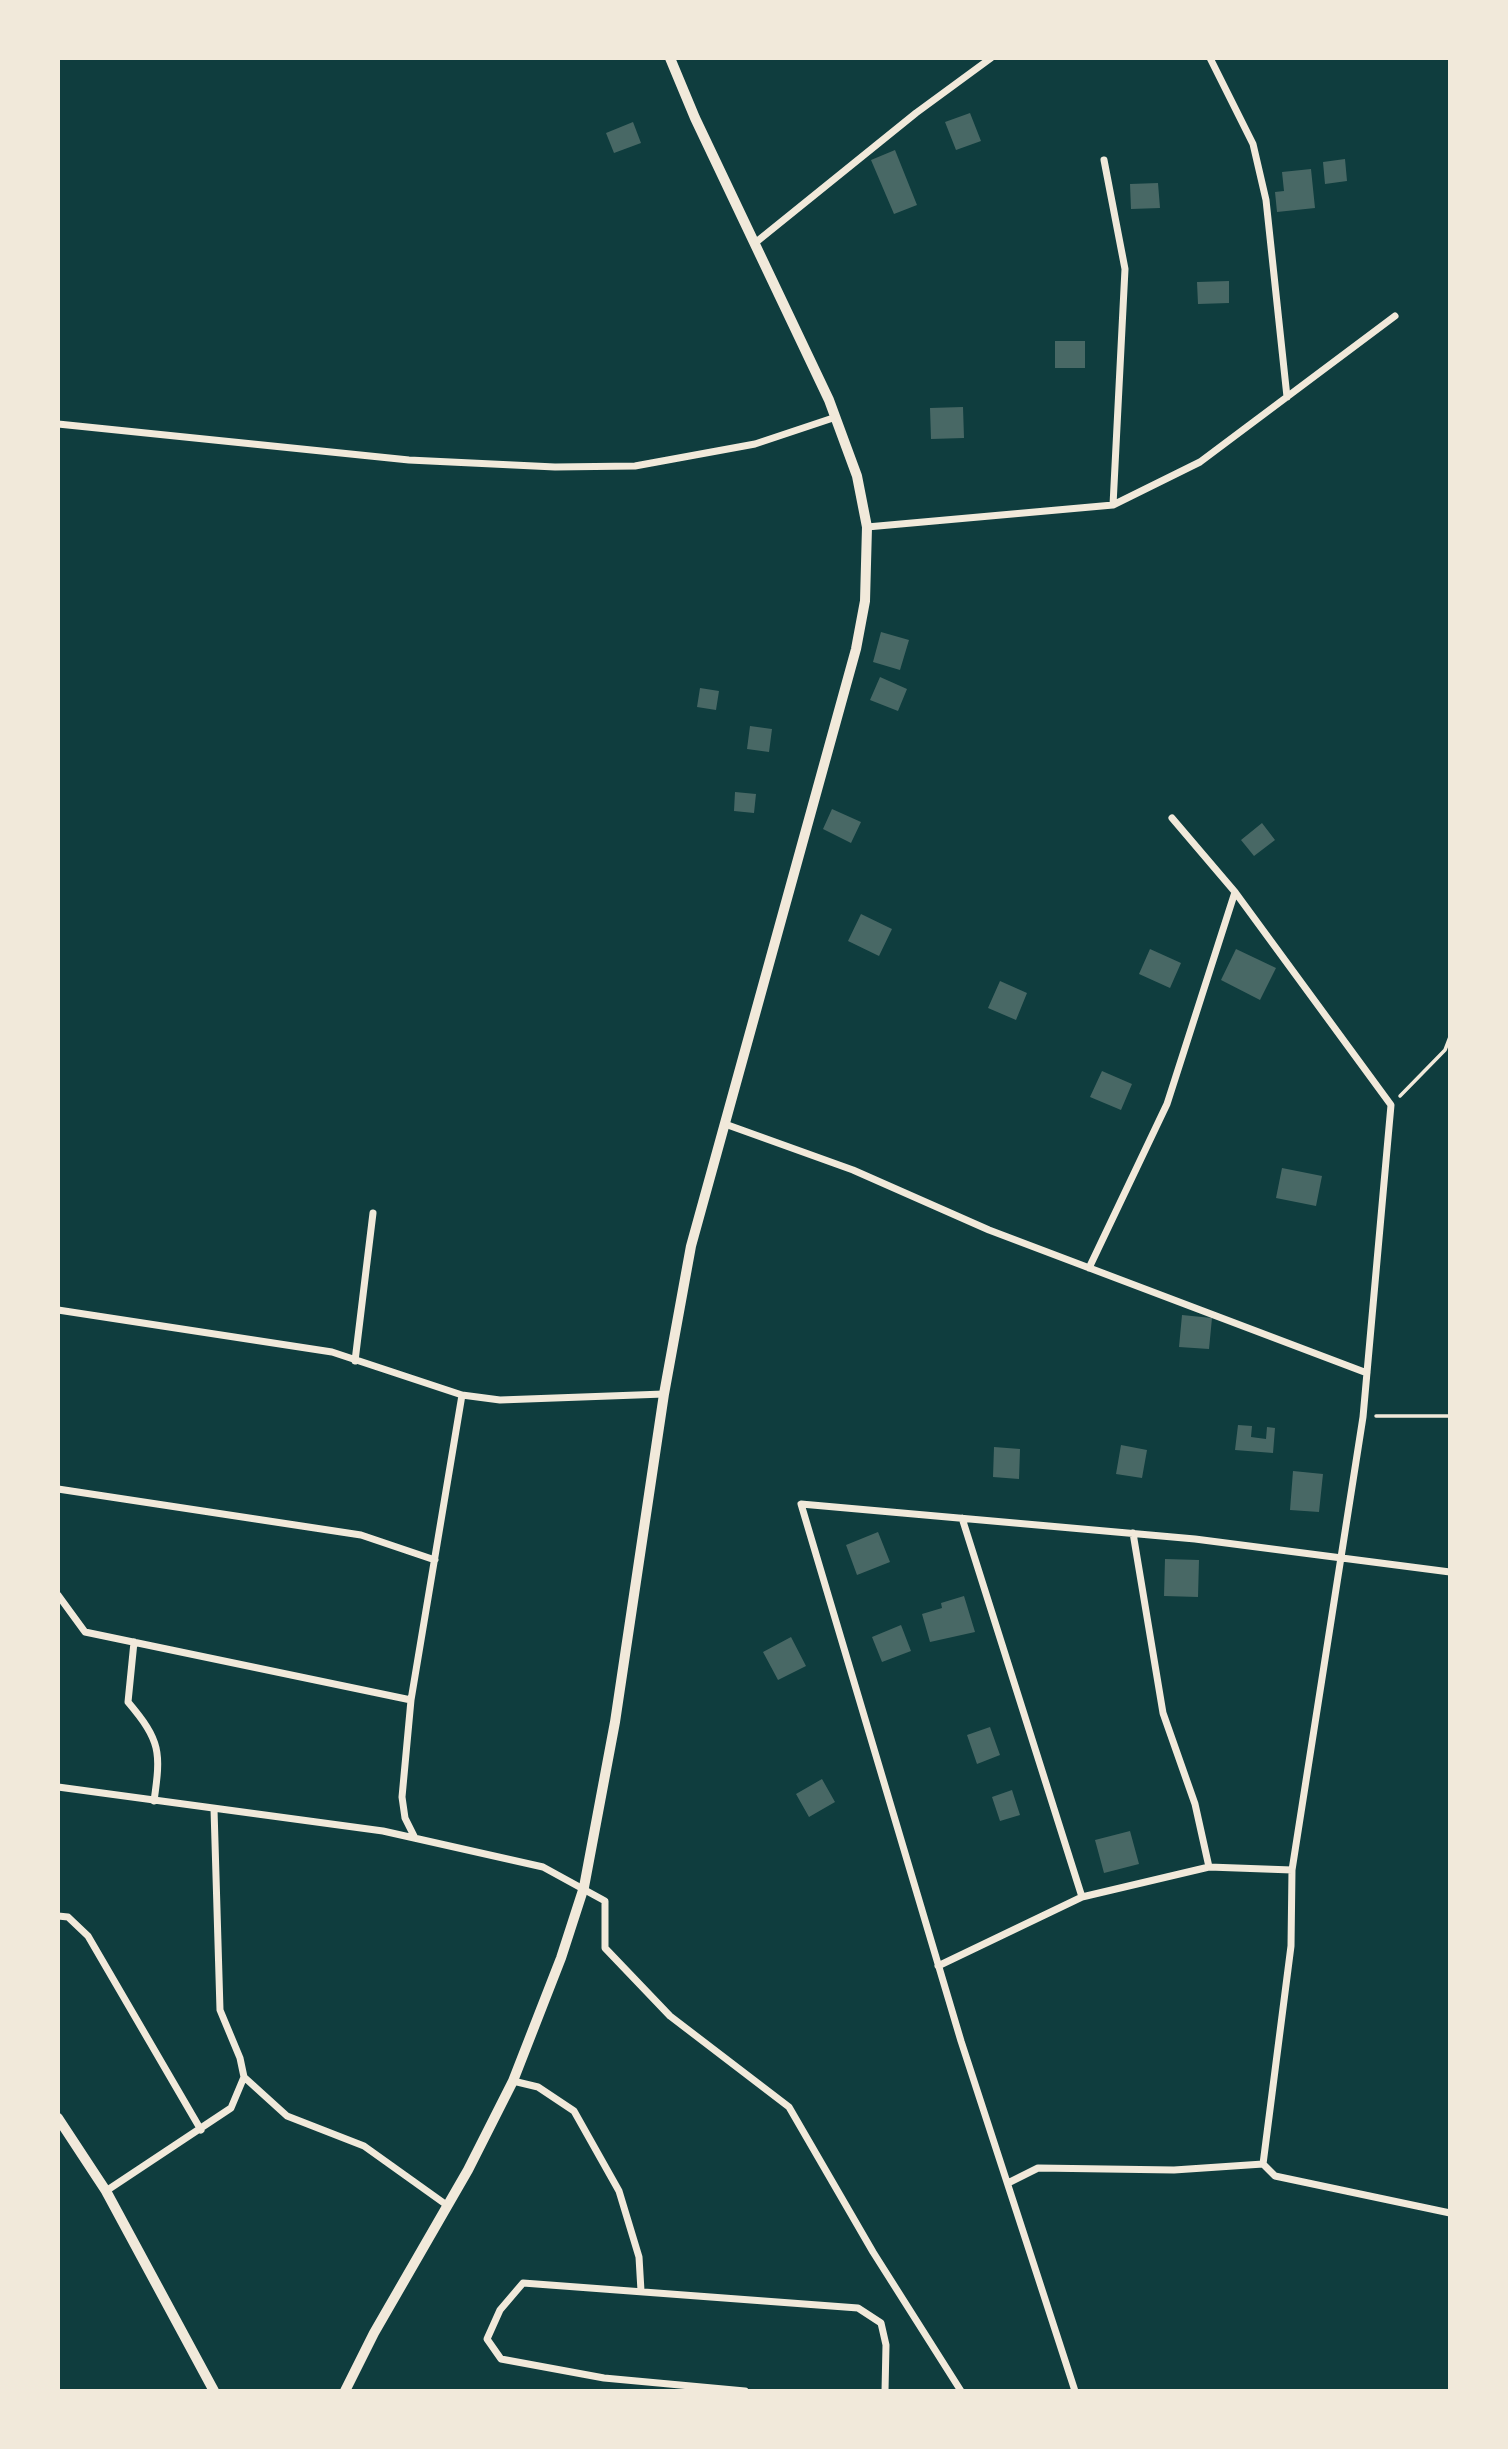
<!DOCTYPE html>
<style>
body{margin:0}
#map{position:relative;width:1508px;height:2449px;overflow:hidden;background:#0f3d3e;font-family:Barlow,sans-serif}
canvas{display:block}
.frame{position:absolute;inset:0;border:60px solid #f1e9da;pointer-events:none}
</style>
<div id="map">
<canvas width="1508" height="2449"></canvas>
<div class="frame"></div>
</div>
<script>
const ctx = document.querySelector('canvas').getContext('2d');
ctx.lineJoin = 'round';
function fill(path, color) { ctx.fillStyle = color; ctx.fill(path, 'evenodd'); }
function strokePath(path, color, width, dash) { ctx.strokeStyle = color; ctx.lineWidth = width; ctx.lineCap = dash ? 'butt' : 'round'; ctx.setLineDash(dash || []); ctx.stroke(path); }
fill(new Path2D(`
 M970,113l11,28 -25,9 -11,-28z
 M633,122l8,21 -27,10 -8,-20z
 M895,150l22,55 -23,9 -23,-54z
 M1345,159l2,22 -22,3 -2,-22z
 M1311,169l4,39 -38,4 -2,-20 9,-1 -2,-19z
 M1158,183l2,25 -29,1 -1,-25z
 M1229,281v22l-31,1 -1,-22z
 M1055,341h30v27h-30z
 M963,407l1,31 -33,1 -1,-31z
 M881,632l28,8 -9,30 -27,-8z
 M880,677l27,12 -9,22 -28,-11z
 M700,688l19,3 -3,19 -19,-3z
 M750,726l22,3 -3,23 -22,-3z
 M735,792l21,2 -2,19 -20,-2z
 M832,809l29,13 -10,21 -28,-14z
 M1262,823l13,17 -21,16 -13,-16z
 M861,914l31,15 -13,27 -31,-15z
 M1150,949l31,14 -11,25 -31,-14z
 M1236,949l40,19 -16,32 -39,-20z
 M1000,981l27,12 -11,27 -28,-12z
 M1102,1071l30,13 -11,26 -31,-13z
 M1282,1168l40,8 -6,30 -40,-8z
 M1182,1315l30,3 -3,31 -30,-2z
 M1238,1425l14,1 -1,11 15,2 1,-12 8,1 -2,25 -38,-3z
 M1121,1445l26,5 -5,28 -26,-4z
 M994,1447l26,2 -1,30 -26,-2z
 M1293,1471l30,3 -4,38 -29,-2z
 M878,1532l12,30 -33,13 -11,-30z
 M1165,1559l34,1 -1,37 -34,-1z
 M964,1596l11,36 -45,10 -8,-28 20,-6 -1,-5z
 M901,1625l10,26 -29,11 -10,-25z
 M791,1637l15,29 -28,14 -15,-28z
 M990,1727l10,28 -23,9 -10,-29z
 M822,1779l13,23 -26,15 -13,-23z
 M1012,1790l8,25 -20,6 -8,-24z
 M1130,1831l9,33 -35,9 -9,-33z`), '#486865');
strokePath(new Path2D(`
 M1400,1096l45,-46 5,-13
 M1376,1416h74`), '#f1e9da', 3.5);
strokePath(new Path2D(`
 M1210,58l43,86 13,56 21,197
 M1104,160l21,109 -12,236
 M755,243l161,-130 75,-55
 M58,424l351,36 146,7 80,-1 120,-22 81,-27
 M867,527l246,-22 87,-43 195,-146
 M1172,818l63,74 156,213 -28,312 -71,453 -1,76 -28,218
 M725,1124l128,46 136,60 378,143
 M1089,1268l78,-164 68,-212
 M58,1310l274,42 130,43 38,5 164,-6
 M355,1361l18,-148
 M58,1489l303,46 74,25
 M962,1518l120,379
 M1133,1533l30,180 32,91 14,63
 M58,1595l27,37 326,68
 M134,1642l-6,60c33,39 33,50 26,99
 M58,1787l325,44 160,36 62,34v47l65,68 119,91 84,145 88,139
 M415,1838l-10,-20 -3,-21 9,-97 51,-305
 M58,1916l10,1 20,19 113,194
 M938,1966l144,-69 127,-30 83,3
 M244,2077l43,39 77,30 84,60
 M513,2081l25,6 36,24 45,80 20,66 2,34
 M1008,2183l30,-15 136,2 89,-6 12,12 175,37
 M106,2191l125,-83 13,-31 -4,-19 -20,-48 -6,-201
 M745,2391l-141,-13 -103,-19 -14,-20 13,-29 23,-27 335,25 23,15 5,22 -1,46
 M1075,2391l-114,-350 -160,-537 394,35 255,33`), '#f1e9da', 7);
strokePath(new Path2D(`
 M58,2118l48,73 108,200
 M345,2391l29,-58 94,-163 45,-89 48,-123 23,-71 31,-165 49,-328 27,-148 165,-597 9,-48 2,-74 -10,-51 -28,-76 -134,-282 -25,-60`), '#f1e9da', 10);
</script>
